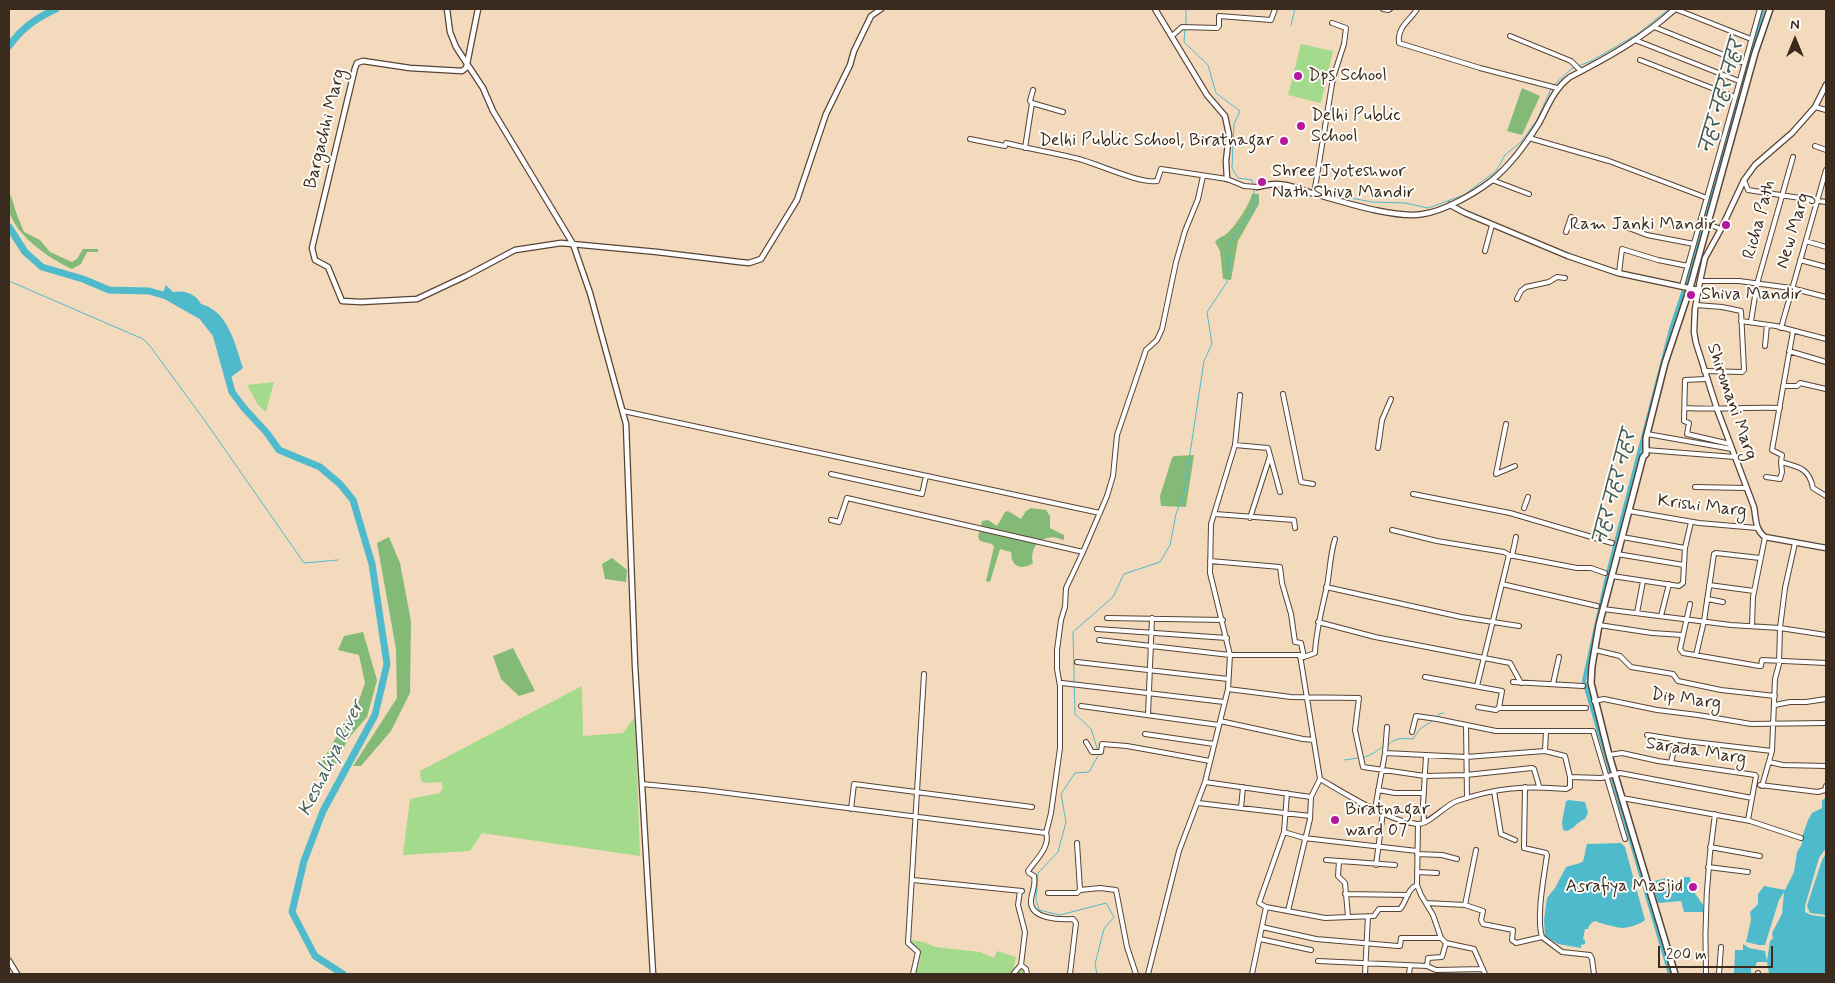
<!DOCTYPE html>
<meta charset="utf-8">
<style>
body{margin:0}
#map{position:relative;width:1835px;height:983px;overflow:hidden;background:#f4dabd;font-family:Mynerve,sans-serif}
canvas{display:block}
.frame{position:absolute;inset:0;border:10px solid #3b2a1e;pointer-events:none}
.north{position:absolute;left:1770px;top:15px;width:50px;height:50px;-webkit-text-stroke:4px #fdfcf7;paint-order:stroke;rotate:0deg;font-size:14px;font-weight:700;line-height:20px;text-align:center;color:#3b2a1e}
.north::after{content:'';display:block;margin:auto;width:18px;height:22px;background:#3b2a1e;clip-path:polygon(50% 0,100% 100%,50% 72%,0 100%)}
.scale{position:absolute;left:1658px;top:946px;width:115px;height:22px;box-sizing:border-box;border:2px solid #3b2a1e;border-top:0;padding-left:6px;font-size:15px;line-height:18px;white-space:nowrap;color:#3b2a1e;-webkit-text-stroke:4px #fdfcf7;paint-order:stroke}
</style>
<div id="map">
<canvas width="1835" height="983"></canvas>
<div class="frame"></div>
<div class="north">N</div>
<div class="scale">200 m</div>
</div>
<script>
const ctx = document.querySelector('canvas').getContext('2d');
ctx.lineJoin = 'round';
function fill(path, color) { ctx.fillStyle = color; ctx.fill(path, 'evenodd'); }
function strokePath(path, color, width, dash) { ctx.strokeStyle = color; ctx.lineWidth = width; ctx.lineCap = dash ? 'butt' : 'round'; ctx.setLineDash(dash || []); ctx.stroke(path); }
function write(font, color, halo, rows, align = 'center') {
  ctx.font = font + ' Mynerve,"Playpen Sans Deva",sans-serif'; ctx.lineWidth = 4; ctx.setLineDash([]); ctx.textBaseline = 'middle'; ctx.strokeStyle = halo; ctx.fillStyle = color; for (const [text, x, y, turn = 0] of rows) {
    ctx.save(); ctx.translate(x, y); ctx.rotate((+turn || 0) * Math.PI / 180); ctx.textAlign = isNaN(turn) ? turn : align; if (halo) ctx.strokeText(text, 0, 0); ctx.fillText(text, 0, 0); ctx.restore();
  }
}
fill(new Path2D(`
 M1301,44l32,7 -12,52 -33,-8z
 M274,382l-8,30 -8,-7 -11,-20z
 M582,686l1,50 40,-3 12,-16 5,139 -158,-23 -12,18 -67,4 7,-56 30,-6 3,-6 -2,-5 -15,1 -5,-2 -1,-10z
 M911,940l13,2 11,5 45,5 14,6 3,-7 19,6 -3,14 4,2 4,-4 5,5h-110c3,-13 10,-22 -4,-29z`), '#a4da8b');
fill(new Path2D(`
 M1522,88l18,8 -18,39 -15,-4z
 M1252,194h7v10l-21,37 -7,39 -8,-1 -3,-28 -5,-9c3,-4 6,-5 10,-7 9,-6 25,-31 27,-41z
 M9,195l2,1 6,19 7,17 16,8 10,12 22,10 5,-3 6,-10h15v3h-11l-6,12 -9,5c-22,-10 -56,-33 -63,-58 -1,-5 0,-11 0,-16z
 M1194,455l-8,52 -25,-1 -1,-10 12,-38 2,-2z
 M1031,508l15,2 4,6v12l14,7v5c-5,-1 -11,-4 -16,-2 -12,2 -18,14 -15,25 -5,4 -17,7 -20,-2 -2,-2 -1,-6 -2,-9l-11,-3 -10,33 -4,-1 8,-34 -2,-3 -12,-3 -2,-4 4,-16 6,-1 9,6 8,-14 3,-1 13,8 5,-8z
 M389,537l11,26 11,58 -1,72 -19,38 -30,35h-8l44,-68 -1,-49 -19,-106z
 M612,558l15,12 -1,12 -21,-3 -3,-15z
 M363,632l14,48 -10,37 -19,22 -13,27 -16,1 24,-42 15,-22 7,-20 -6,-28 -21,-5 6,-14z
 M513,648l22,43 -16,5 -18,-17 -8,-23z`), '#83ba77');
fill(new Path2D(`
 M166,285l7,7c10,-2 23,1 28,12 27,7 34,40 42,64l-13,10 -14,-45 -6,-8 -49,-28z
 M1826,797v51l-7,10 -14,48v6l6,3 15,2v57h-57l-2,-12h-10l-2,5h-4v7h-17l1,-24h8v-6l6,4 16,3 2,10 3,-20 3,-3 -1,-5 10,-19 2,-22 -5,8 -14,45h-6l-13,-3 5,-22 -1,-8 8,-8v-10l6,-8 21,4 9,-18 3,-20 5,-8v-7l6,-17 4,-7 10,-5v-7z
 M1569,800l16,2 3,11 -3,6c-8,3 -10,9 -18,12l-4,-1 -1,-8 4,-21z
 M1621,843l4,4 20,73c-4,4 -17,8 -23,8 -3,0 -24,-5 -26,-7 -5,1 -7,4 -8,8h-3l-2,10 2,1v4l-4,1v3l-23,-4 -13,-8 -1,-16 3,-22 8,-10 11,-21c23,-7 15,-1 21,-23z
 M1825,855h1v60l-16,-2 -3,-7 15,-46z
 M1685,877h5l2,12 11,16v7h-19l-3,-11 -23,2 -5,-16 1,-6 12,-3 11,4z`), '#50bacd');
strokePath(new Path2D(`
 M1186,25v-16
 M1291,25l4,-16
 M1185,29l-1,13 24,23 8,28 24,18 -6,13 -2,44 6,10 14,2 1,4
 M1554,85l17,-16 20,-8 45,-26 33,-26
 M1324,193l48,9 33,1 23,5 36,-13 32,-24 9,-16 16,-13 16,-22 14,-31
 M9,281l134,58 7,7 55,75 99,142 34,-3
 M1437,718l2,-4 5,-1
 M1387,746c6,-8 15,-8 26,-7l7,-10 14,-9
 M1098,751l-7,-22 -16,-15 -2,-82 40,-35 11,-23 36,-12 10,-17 6,-31 8,-21 20,-132 8,-17 -5,-32 20,-30 3,-39 24,-36v-19
 M1363,758l11,-5 8,-6
 M1344,760l14,-2
 M12,962l8,12
 M1097,974l-2,-10 9,-35 10,-12 -8,-14 -46,12 -21,-5 -3,-11 2,-26 20,-21 8,-30 -5,-28 14,-21 14,-1 10,-18`), '#50bacd', 1);
strokePath(new Path2D(`
 M1670,974l-86,-293 23,-104 64,-248 20,-61 72,-259`), '#50bacd', 4);
strokePath(new Path2D(`
 M9,46c13,-18 27,-28 47,-37
 M9,227l16,25 17,15 41,12 26,11 40,1 21,6
 M204,319l12,15 16,58 12,16 23,25 12,17 41,17 20,17 13,16 19,64 15,100 -12,51 -52,96 -19,50 -12,51 23,44 28,18`), '#50bacd', 7);
const minor = new Path2D(`
 M1383,9l5,1 2,-1
 M1417,9c-6,11 -20,17 -18,34l81,25 77,20
 M1675,9l76,30
 M1654,27l90,36
 M1172,36l10,-9 35,1 2,-2v-10l52,4 4,-11
 M1510,36l61,25 10,10
 M1635,40l104,41
 M1640,60l95,37
 M1032,103l31,9
 M1815,107l11,3
 M1529,138l80,23 98,37
 M970,139l35,7 1,-3c24,6 49,10 73,16 19,5 61,25 78,22l4,-12 66,10 17,7 13,1
 M1815,146l11,4
 M1025,148l7,-45 -2,-2 3,-11
 M1492,180l37,14
 M1744,180l4,10 78,12
 M1314,194l19,-116 11,-34 2,-16 -14,-5
 M1700,221l21,8
 M1626,227l21,8 47,9
 M1566,232l5,-15
 M1806,241l20,6
 M1485,251l7,-26
 M1800,260l26,7
 M1619,273l3,-24 36,11 30,6
 M1700,281h39l52,7 35,9
 M1682,286l78,-277
 M1517,299l4,-8 5,-4 23,-5 8,-5 8,1
 M1696,305l26,2 19,4 3,59 -2,2 -38,-1
 M1741,321l35,5 50,13
 M1751,321l6,-37 36,-127
 M1781,328l45,-158
 M1765,346l2,-21
 M1789,351l37,11
 M1706,379l-21,1 -1,41 5,2 -2,11 43,10
 M1783,386h14l3,-3 26,6
 M1283,394l18,88 12,2
 M1685,408c31,2 63,-1 95,0
 M623,411l477,102
 M1647,434l85,15
 M1235,445l33,3 12,44
 M1378,448l4,-28 9,-21
 M1646,450l89,7
 M1781,462l1,-7 -10,-5 21,-119
 M831,474l91,20 4,-18
 M1496,474l10,-50
 M1496,474l19,-8
 M1766,477l14,2 2,-7 -1,-10c18,5 28,6 32,26l13,8
 M1695,487l51,1
 M1413,494l97,19 102,30
 M1524,508l4,-11
 M1629,511l70,12 58,5
 M1215,514l79,6 1,8
 M1250,518l20,-62
 M831,520l8,2 8,-24 236,54
 M1392,530l45,11 67,11 5,3 68,13h14l14,5
 M1622,537l63,11
 M1617,554l67,11 1,-17 6,-26
 M1512,556l4,-19
 M1210,561l70,6 2,16 9,31 4,28 6,1 3,14h-4
 M1612,576l67,10 4,-3 1,-18
 M1502,584l95,22
 M1709,585l45,6
 M1326,587l135,30 58,9
 M1707,599l16,3
 M1690,604l-10,45 3,4 76,13h2l1,-6 64,3
 M1603,609l128,16 49,3 46,7
 M1637,613l6,-32
 M1661,616l8,-32
 M1107,618l116,2
 M1318,622l57,15 135,26 11,20
 M1599,625l53,8 30,2
 M1752,626l1,-29 12,-60
 M1097,629l130,9
 M1099,640l131,15h70l20,124c26,15 68,42 97,45 12,1 28,-19 40,-23 38,-13 69,-16 109,-12l4,-2v-10l31,1 19,-5 132,25 4,-22 -1,-1 -97,-14 -36,-8 -13,2
 M1595,650l25,6 11,11 42,7 5,7 43,9 54,6
 M1696,655l8,-34 10,-67 2,-1 44,5
 M1304,657l11,-4c1,-23 7,-44 12,-67 3,-16 3,-31 8,-47
 M1077,662l151,17
 M1425,677l77,14 -3,17
 M1513,682l70,4
 M1062,683l162,19
 M1553,684l6,-27
 M1477,686l32,-131
 M1228,689l63,8 68,1 -4,32 8,37 62,9 41,-1 66,-7 2,1 5,17
 M1594,701l10,-2 53,11 41,5 53,9 75,-1
 M1775,705l15,-3h16l20,-3
 M1081,706l138,19
 M1478,707l18,3 3,-2h87
 M1148,715l4,-97
 M1220,721l83,18 11,1
 M1466,725l1,73
 M1412,732l4,-16 21,3 59,12h97l32,108
 M1145,734l69,10
 M1647,735l38,6 87,10
 M1086,742l6,10h9l1,-8 25,2 83,15
 M1545,751l1,-20
 M1385,753l81,4 79,-6 20,5 5,21
 M1769,762l14,3 43,1
 M1671,763l5,-23
 M1205,782l106,15 9,-18
 M642,784l62,6 342,43
 M1760,785l58,7 7,-2 1,-4
 M1762,786l10,-35 3,-72 4,-15 1,-36 5,-40 10,-45
 M1525,787l-1,61 22,5 1,2c-3,21 -11,63 -5,82l20,15 28,3 2,4 2,15
 M1378,790l17,3h29
 M1494,791l7,43 14,6
 M1622,798l128,23 51,17
 M1198,803l112,13
 M1241,808l2,-21
 M851,809l3,-25 178,23
 M1375,809l10,-56 2,-26
 M1748,820l4,-22
 M1424,822l-1,-17 3,-49
 M1418,824l-1,61 4,10 12,20 8,23 5,5 28,6 11,25
 M1284,832l20,6 113,13
 M1077,843l3,47 20,-2 16,2 11,57 9,27
 M1710,847l50,9
 M1417,854l25,1 15,4
 M1326,860l69,5
 M1339,861l-1,15 7,7 3,33
 M1376,865l7,-53
 M1708,867l40,5
 M1417,872l20,1
 M913,880l109,11
 M1020,891l-2,14 7,27 -4,33
 M1048,893h29l3,-3
 M1345,894l63,1
 M1426,903l39,2 11,-55
 M1465,905l18,6 -2,9 2,4 30,6 -1,10 4,3 26,-6
 M1266,907l59,11 49,-2 5,-7h21c7,-8 7,-20 17,-24
 M1288,911l22,-92 1,-22
 M1262,927l54,12 82,7h2l1,-8h40
 M1260,939l51,11
 M1318,961l109,5 9,4 47,-1
 M1427,966l1,-8 14,-1 4,-14
 M1014,973l7,-8 5,4 1,5
 M1758,973v1
 M913,974l5,-22 -10,-9 16,-269
 M1070,974l6,-51 -3,-4c-13,1 -44,0 -42,-19 1,-9 5,-15 3,-24l-5,-3 -1,-2c7,-10 23,-25 18,-38l5,-20 9,-65v-62l-3,-17v-19l4,-30 4,-13 1,-19 17,-36 24,-56 6,-20 4,-41 29,-85 11,-10 5,-11 14,-67 9,-31 13,-32 5,-23
 M1148,974l31,-123 26,-69 23,-93 2,-34 -20,-82 1,-49 24,-79 5,-50
 M1252,974l14,-67 -7,-4 25,-71 3,-39
 M1365,974l3,-58
 M1409,974l1,-8
 M1706,974c-2,-54 1,-107 9,-160
 M1719,974l2,-27`);
const tertiary = new Path2D(`
 M447,9l3,23 6,15 27,41 10,23 80,133 17,49 36,131 9,241 18,309
 M478,9l-11,55 -1,4 -4,3 -52,-3 -47,-7 -6,2 -2,5 -43,180 3,12 13,7 14,34 19,1 56,-3 49,-23 49,-26 46,-7 96,9 82,10 10,1 12,-4 36,-59 29,-86 24,-49 4,-14 17,-35 10,-7
 M1155,9l52,86 18,21 4,19 -3,26 1,18
 M1826,85l-11,22 -23,26 -37,32 -11,15 -23,49 -16,29 -5,23 -5,28 -1,23 2,11 21,66 37,98c2,11 1,23 11,30l61,11
 M1257,187c6,-1 12,-3 18,-3 14,-1 28,7 40,10 29,8 80,25 108,20 21,-3 51,-20 68,-33 19,-15 35,-37 48,-58 9,-17 15,-34 31,-46 39,-20 73,-39 105,-68
 M1450,205l15,8 103,43 50,17 80,17
 M9,961l8,13`);
const secondary = new Path2D(`
 M1675,974l-66,-219 -18,-72 1,-17 7,-41 44,-168 3,-3v-16l19,-75 25,-75 65,-235 15,-44`);
strokePath(minor, '#574436', 6);
strokePath(tertiary, '#574436', 7);
strokePath(secondary, '#574436', 8);
strokePath(minor, '#fff', 4);
strokePath(tertiary, '#fff', 4.5);
strokePath(secondary, '#fff', 5);
for (const [x, y, r, color] of [
 [1298,76,5,"#b5179e"],
 [1301,126,5,"#b5179e"],
 [1284,141,5,"#b5179e"],
 [1262,182,5,"#b5179e"],
 [1726,225,5,"#b5179e"],
 [1691,295,5,"#b5179e"],
 [1335,820,5,"#b5179e"],
 [1693,887,5,"#b5179e"]
]) { const dot = new Path2D(); dot.arc(x, y, r, 0, 2 * Math.PI); ctx.fillStyle = color; ctx.fill(dot); strokePath(dot, '#fdfcf7', 2); }
write('18px', '#3b2a1e', '#fdfcf7', [
 ["Dps School",1308,76],
 ["Delhi Public",1311,116],
 ["School",1311,137],
 ["Delhi Public School, Biratnagar",1274,141,"right"],
 ["Shree Jyoteshwor",1272,172],
 ["Nath Shiva Mandir",1272,193],
 ["Ram Janki Mandir",1716,225,"right"],
 ["Shiva Mandir",1701,295],
 ["Biratnagar",1345,810],
 ["ward 07",1345,831],
 ["Asrafiya Masjid",1683,887,"right"]
], 'left');
write('18px', '#3b2a1e', '#fdfcf7', [
 ["Bargachhi Marg",326,129,-76],
 ["Richa Path",1760,220,-75],
 ["New Marg",1794,231,-73],
 ["Shiromani Marg",1731,402,71],
 ["Krishi Marg",1702,507,7],
 ["Dip Marg",1686,700,8],
 ["Sarada Marg",1696,752,9]
]);
write('italic 19px', '#425c5b', '#fdfcf7', [
 ["नहर नहर नहर",1723,97,-74],
 ["नहर नहर नहर",1616,488,-75],
 ["Keshaliya River",332,759,-64]
]);
</script>
